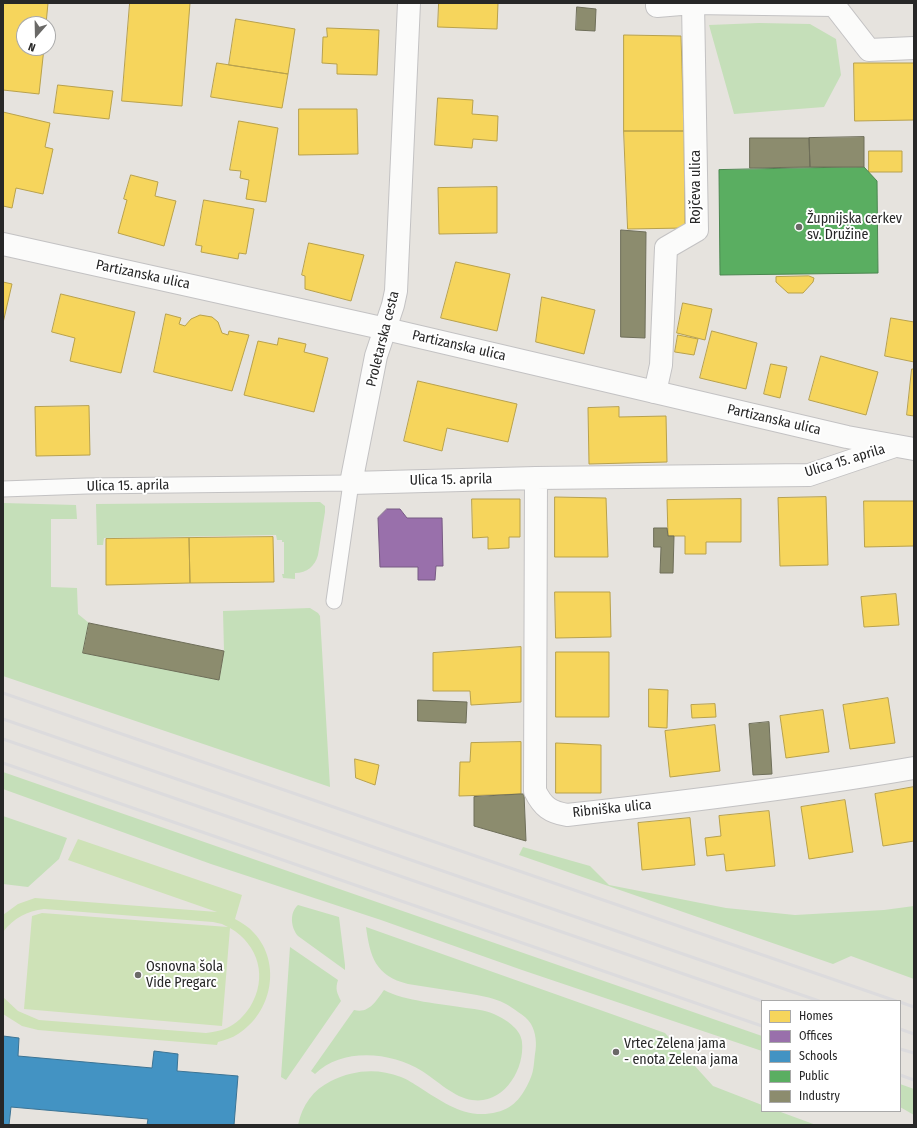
<!DOCTYPE html>
<meta charset="utf-8">
<style>
body{margin:0}
#map{position:relative;width:917px;height:1128px;overflow:hidden;background:#e6e3de;font-family:"Fira Sans Condensed",sans-serif}
canvas{display:block}
.frame{position:absolute;inset:0;border:4px solid #272727;pointer-events:none}
.legend{position:absolute;left:761px;top:1000px;width:140px;height:112px;box-sizing:border-box;background:#fff;border:1px solid #a9a9a9;margin:0;padding:5px 7px;list-style:none;font-size:12px;color:#272727}
.legend li{display:flex;align-items:center;gap:8px;height:20px}
.legend b{width:20px;border:1px solid #a9a9a9}
.north{position:absolute;left:16px;top:16px;width:40px;height:40px;box-sizing:border-box;background:#fff;border:1px solid #a9a9a9;border-radius:50%;rotate:200deg;font-size:11px;font-weight:700;line-height:16px;text-align:center;color:#272727}
.north::after{content:'';display:block;margin:auto;width:14px;height:18px;background:#6a6967;clip-path:polygon(50% 0,100% 100%,50% 72%,0 100%)}
</style>
<div id="map">
<canvas width="917" height="1128"></canvas>
<div class="frame"></div>
<ul class="legend">
<li><b style="height:11px;background:#f6d55c"></b>Homes</li>
<li><b style="height:11px;background:#9970ab"></b>Offices</li>
<li><b style="height:11px;background:#4393c3"></b>Schools</li>
<li><b style="height:11px;background:#5aae61"></b>Public</li>
<li><b style="height:11px;background:#8c8c6e"></b>Industry</li>
</ul>
<div class="north">N</div>
</div>
<script>
const ctx = document.querySelector('canvas').getContext('2d');
ctx.lineJoin = 'round';
function fill(path, color) { ctx.fillStyle = color; ctx.fill(path, 'evenodd'); }
function strokePath(path, color, width, dash) { ctx.strokeStyle = color; ctx.lineWidth = width; ctx.lineCap = dash ? 'butt' : 'round'; ctx.setLineDash(dash || []); ctx.stroke(path); }
function write(font, color, halo, rows, align = 'center') {
  ctx.font = font + ' "Fira Sans Condensed",sans-serif'; ctx.lineWidth = 4; ctx.setLineDash([]); ctx.textBaseline = 'middle'; ctx.strokeStyle = halo; ctx.fillStyle = color; for (const [text, x, y, turn = 0] of rows) {
    ctx.save(); ctx.translate(x, y); ctx.rotate((+turn || 0) * Math.PI / 180); ctx.textAlign = isNaN(turn) ? turn : align; if (halo) ctx.strokeText(text, 0, 0); ctx.fillText(text, 0, 0); ctx.restore();
  }
}
fill(new Path2D(`
 M759,23l51,1 26,15 5,36 -17,32 -90,7 -25,-89z
 M317,502h3l5,4v6l-7,43c-3,11 -11,18 -23,18v6l-12,-1 -1,-4h2v-32h-2v-2h-5l-1,-5 -172,3 -1,7h-6l-1,-41z
 M3,503l73,2 1,14h-26v68l26,1 1,26 11,9 130,57 5,-29 -1,-40 87,-3 8,5 2,3 10,171 -327,-111z
 M3,772l759,264v15l-240,-81 -141,-50 -170,-56 -208,-75z
 M3,816l64,22 -8,21 -31,28 -25,-3z
 M523,847l67,19 19,19 117,23 69,7 89,-5 30,-4v73l-63,-23 -18,8 -314,-109z
 M298,905l41,12 6,48v5l-47,-34c-7,-8 -9,-23 0,-31z
 M366,927l299,106 48,53 49,19v6h16l38,14h-518c4,-20 15,-35 33,-44 23,-11 46,-13 70,-4 6,2 13,7 18,10 25,16 48,33 78,25 18,-4 27,-18 34,-35 3,-7 3,-16 4,-23 2,-10 1,-21 -4,-30 -3,-5 -8,-9 -13,-12 -4,-3 -8,-6 -12,-8 -15,-8 -31,-9 -47,-12 -17,-3 -34,-5 -51,-8 -33,-8 -38,-28 -42,-57z
 M290,947l48,33c-3,9 -1,13 3,21l-55,79 -5,-3z
 M384,990c20,11 58,14 82,18 11,1 23,3 32,8 10,5 23,14 24,26 3,28 -19,63 -50,58 -17,-2 -36,-20 -50,-29 -30,-19 -80,-24 -107,3l-4,-3 43,-61c15,4 22,-9 30,-20z
 M900,1084l14,5v26l-14,-8z`), '#c5dfb9');
fill(new Path2D(`
 M78,839l164,56 -7,24c7,4 14,8 19,14 28,30 18,80 -16,101 -6,4 -13,6 -20,8l-1,3 -179,-15 -16,-4 -19,-12v-17l15,14 21,9 167,13c7,-1 14,-2 21,-5 9,-4 17,-12 23,-21 18,-29 9,-62 -20,-79l-8,98 -198,-17 8,-93 10,-3 186,14 -6,-3 -9,-2 -169,-13c-17,2 -30,9 -41,23v-17l15,-11 17,-6 182,14 -149,-52z`), '#cee2b7');
const homes = new Path2D(`
 M3,3h45l-2,21h-22v24h20l-5,46 -36,-4z
 M130,3h60l-8,103 -60,-5z
 M439,3h59l-1,26 -59,-2z
 M236,19l59,10 -7,45 -59,-9z
 M327,28l52,2 -2,45 -40,-1v-10l-15,-1 1,-26h4z
 M624,35l57,1 3,95h-60z
 M217,63l71,11 -6,34 -71,-11z
 M854,63h60v57l-59,1z
 M58,85l55,6 -4,28 -55,-6z
 M438,98l35,2 -1,14 26,2 -1,25 -24,-2 -1,9 -37,-3z
 M299,109h58l1,45 -59,1z
 M3,112l47,11 -5,24 8,2 -10,45 -27,-6 -4,20 -9,-2z
 M239,121l39,7 -12,74 -20,-3 3,-19 -9,-2 1,-7 -11,-1z
 M624,131h60l1,97 -57,1z
 M869,151h33v21h-33z
 M131,175l27,7 -3,14 21,5 -12,45 -46,-13 9,-33 -3,-1z
 M497,187v46l-58,1 -1,-46z
 M204,200l50,9 -8,45 -7,-1 -1,6 -37,-7 1,-6 -6,-1z
 M309,243l55,12 -13,46 -46,-12v-13l-3,-1z
 M456,262l54,12 -13,57 -56,-13z
 M809,276l5,2 -1,4 -10,11h-15l-12,-11v-5z
 M3,282l9,2 -9,39z
 M61,294l74,18 -14,61 -51,-12 5,-23 -23,-6z
 M542,297l53,13 -11,44 -48,-12z
 M683,303l29,6 -7,31 -28,-7z
 M166,314l15,4 -2,6 6,2 6,-7 9,-4 12,2 6,5 4,11 6,2 1,-4 20,4 -17,56 -78,-19z
 M891,318l23,4v40l-29,-6z
 M712,331l45,12 -11,46 -46,-11z
 M678,335l20,4 -4,16 -19,-3z
 M279,338l27,6 -2,8 24,6 -14,54 -70,-17 14,-54 19,4z
 M821,356l57,16 -12,43 -57,-15z
 M771,364l16,3 -7,31 -16,-4z
 M912,369h2v47l-7,-1z
 M418,381l99,23 -9,38 -61,-14 -5,23 -38,-10z
 M89,406l1,49 -54,1 -1,-49z
 M619,407v10l47,-1 1,46 -78,2 -1,-56z
 M555,497l51,1 2,59h-53z
 M826,497l2,68 -48,1 -2,-68z
 M472,499h48v38h-11v11l-21,1v-12l-15,1z
 M741,499v43h-35v12h-21v-18h-17l-1,-36z
 M864,501h50v45l-49,1z
 M273,537l1,45 -84,1 -1,-45z
 M189,538l1,45 -84,2v-46z
 M555,592h55l1,45 -55,1z
 M896,594l3,31 -35,2 -3,-30z
 M521,647v55l-50,3 -1,-14h-37v-38z
 M556,652h53v65h-53z
 M649,689l19,1 -1,38 -18,-1z
 M888,698l7,45 -45,6 -7,-44z
 M715,704l1,13 -24,1 -1,-13z
 M823,710l6,42 -43,6 -6,-42z
 M715,725l5,46 -50,6 -5,-46z
 M521,742v52l-62,2 1,-34h10l1,-19z
 M556,743l45,2v48h-45z
 M355,759l24,6 -4,20 -19,-7z
 M914,787v54l-31,5 -8,-52z
 M845,800l8,52 -44,7 -8,-52z
 M769,811l6,55 -49,5 -2,-17 -17,2 -2,-18 16,-2 -2,-20z
 M690,818l5,47 -53,5 -4,-47z`);
fill(homes, '#f6d55c');
strokePath(homes, '#b8a14c', 1);
const offices = new Path2D(`
 M387,509h13l7,9h35l1,48h-7l-1,14h-17v-13h-38l-2,-49z`);
fill(offices, '#9970ab');
strokePath(offices, '#775a83', 1);
const schools = new Path2D(`
 M3,1036l16,2 -1,18 134,12 2,-17 24,3 -1,17 61,5 -4,49h-87l1,-6 -137,-12 -2,18 -6,-1z`);
fill(schools, '#4393c3');
strokePath(schools, '#3b7394', 1);
const public = new Path2D(`
 M864,167l13,14 1,92 -158,2 -1,-105z`);
fill(public, '#5aae61');
strokePath(public, '#4b8650', 1);
const industry = new Path2D(`
 M577,7l19,2 -1,22 -19,-1z
 M864,137v30h-54l-1,-29z
 M750,138h59l1,29 -60,1z
 M621,230l25,2 -1,106 -24,-1z
 M654,528h13l1,8h6l-1,37h-13l1,-26h-7z
 M89,623l135,28 -5,29 -136,-27z
 M418,700l49,2 -1,21 -48,-2z
 M769,722l3,52 -19,1 -4,-51z
 M521,794h3l2,47 -52,-15v-29z`);
fill(industry, '#8c8c6e');
strokePath(industry, '#6e6e59', 1);
const lane = new Path2D(`
 M3,489l84,-3 264,-3 -17,118`);
const street = new Path2D(`
 M409,3l-13,288 -3,14 -17,51 -25,127 185,-5 273,-3 86,-29
 M693,3l141,2 35,45 45,-2
 M655,392l6,-27 5,-117 31,-18 -4,-227 -36,3v-3
 M536,478l-1,313c8,16 15,21 32,24 116,-13 232,-27 347,-47`);
const secondary = new Path2D(`
 M3,244l383,85 461,108 67,12`);
strokePath(lane, '#c3c2c3', 17);
strokePath(street, '#c3c2c3', 24);
strokePath(secondary, '#c3c2c3', 24);
strokePath(lane, '#fbfbfa', 15);
strokePath(street, '#fbfbfa', 22);
strokePath(secondary, '#fbfbfa', 22);
strokePath(new Path2D(`
 M3,693l893,308
 M3,719l816,282
 M3,739l759,262
 M3,763l759,263
 M900,1002l14,5
 M900,1029l14,5
 M900,1049l14,4
 M900,1075l14,5`), '#dcdbdd', 3);
for (const [x, y, r, color] of [
 [799,227,4,"#6a6967"],
 [138,975,4,"#6a6967"],
 [616,1052,4,"#6a6967"]
]) { const dot = new Path2D(); dot.arc(x, y, r, 0, 2 * Math.PI); ctx.fillStyle = color; ctx.fill(dot); strokePath(dot, '#fff', 1.5); }
write('14px', '#272727', '#fff', [
 ["Rojčeva ulica",696,187,-90],
 ["Partizanska ulica",143,275,12],
 ["Proletarska cesta",383,339,-76],
 ["Partizanska ulica",459,346,13],
 ["Partizanska ulica",774,420,13],
 ["Ulica 15. aprila",845,461,-17],
 ["Ulica 15. aprila",451,480,-1],
 ["Ulica 15. aprila",128,486,-1],
 ["Ribniška ulica",612,809,-6]
]);
write('14px', '#272727', '#fff', [
 ["Župnijska cerkev",807,219],
 ["sv. Družine",807,235],
 ["Osnovna šola",146,967],
 ["Vide Pregarc",146,983],
 ["Vrtec Zelena jama",624,1044],
 ["- enota Zelena jama",624,1060]
], 'left');
</script>
